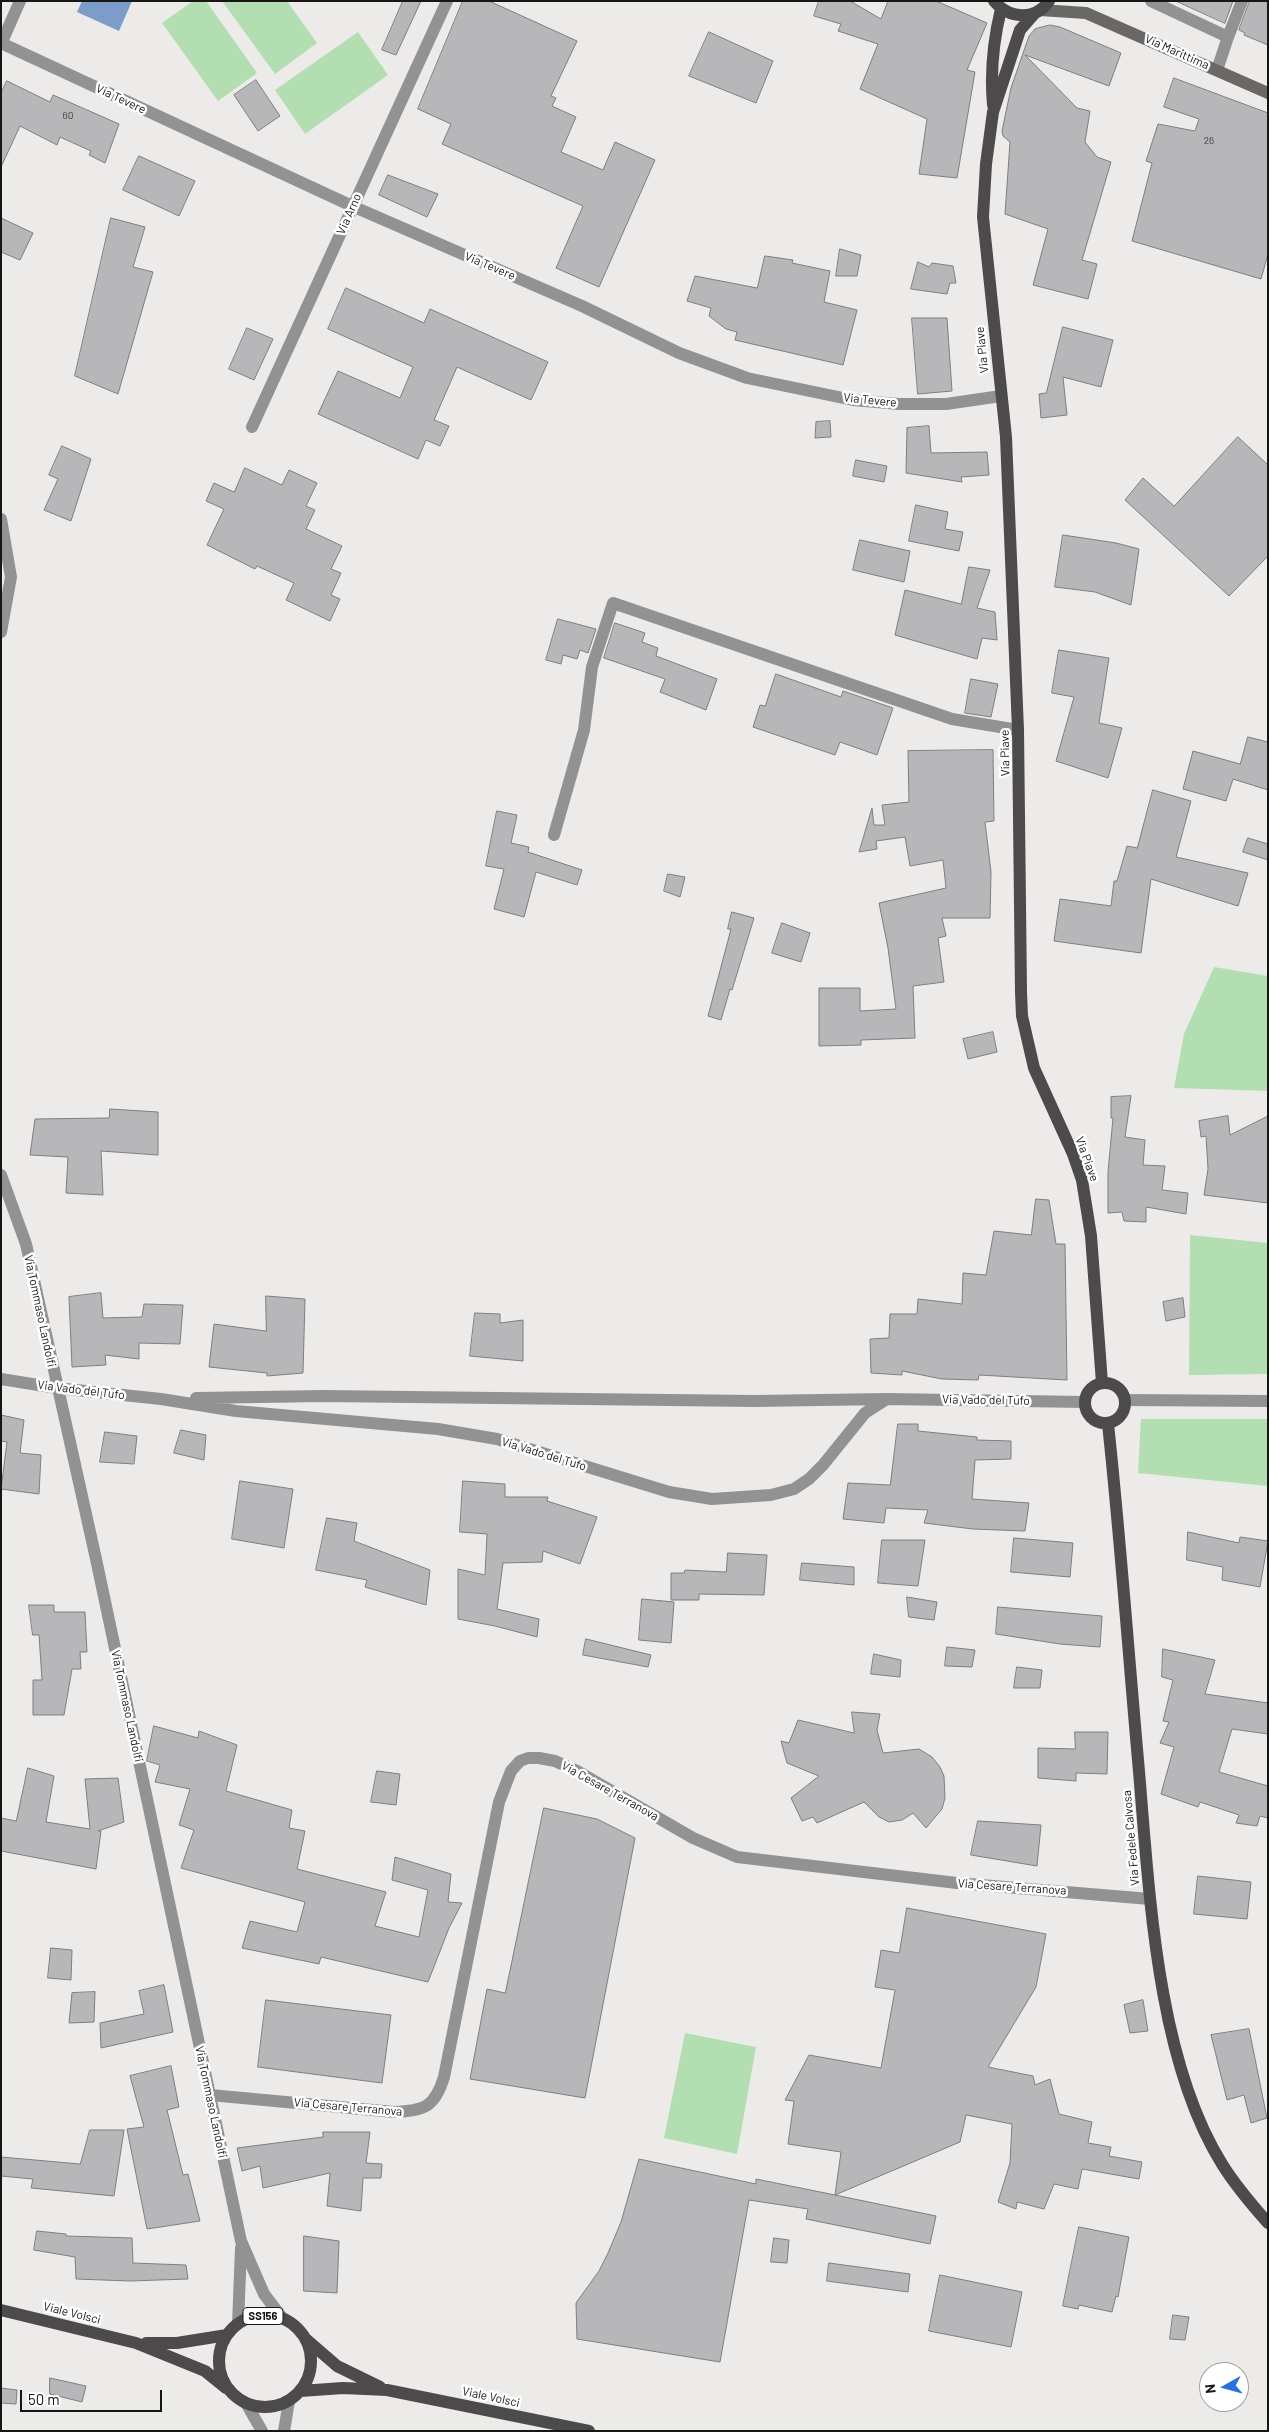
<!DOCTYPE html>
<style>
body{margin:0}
#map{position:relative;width:1269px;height:2432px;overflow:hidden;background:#edebe9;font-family:Barlow,sans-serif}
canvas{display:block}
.frame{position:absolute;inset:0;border:2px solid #161615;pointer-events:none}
.north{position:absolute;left:1199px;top:2362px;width:50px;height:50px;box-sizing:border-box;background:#fff;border:1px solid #a2a2a1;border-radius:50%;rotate:263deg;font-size:14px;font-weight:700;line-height:20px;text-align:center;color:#161615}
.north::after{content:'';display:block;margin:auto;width:18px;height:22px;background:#2b71dd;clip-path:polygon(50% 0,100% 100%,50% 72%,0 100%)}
.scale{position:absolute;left:20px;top:2390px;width:142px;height:22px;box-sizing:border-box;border:2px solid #161615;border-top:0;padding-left:6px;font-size:15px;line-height:18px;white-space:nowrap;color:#161615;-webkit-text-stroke:4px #fff;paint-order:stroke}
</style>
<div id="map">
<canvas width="1269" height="2432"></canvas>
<div class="frame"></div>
<div class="north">N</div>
<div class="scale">50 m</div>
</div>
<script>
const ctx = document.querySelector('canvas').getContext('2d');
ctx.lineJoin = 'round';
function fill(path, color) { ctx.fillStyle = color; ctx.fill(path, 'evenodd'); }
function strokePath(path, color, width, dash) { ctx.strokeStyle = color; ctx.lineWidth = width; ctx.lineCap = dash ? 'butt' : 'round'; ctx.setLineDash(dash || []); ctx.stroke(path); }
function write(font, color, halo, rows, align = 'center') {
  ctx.font = font + ' Barlow,sans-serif'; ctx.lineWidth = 5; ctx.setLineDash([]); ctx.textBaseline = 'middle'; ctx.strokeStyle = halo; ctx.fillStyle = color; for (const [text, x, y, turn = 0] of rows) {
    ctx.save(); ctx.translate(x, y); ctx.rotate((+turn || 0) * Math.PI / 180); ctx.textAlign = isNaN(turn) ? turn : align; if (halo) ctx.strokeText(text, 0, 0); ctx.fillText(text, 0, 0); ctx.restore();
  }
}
fill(new Path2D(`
 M193,1h13l51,72 -39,28 -56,-78z
 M222,1h65l30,42 -42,31z
 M358,32l30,43 -83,59 -30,-44z
 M1214,967l54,9v115l-94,-3 10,-54z
 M1190,1235l78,8v131l-79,1z
 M1141,1419h127v67l-130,-13z
 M685,2033l71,14 -19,107 -73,-16z`), '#b2deb2');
fill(new Path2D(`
 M82,1h50l-13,30 -42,-19z`), '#7c9cca');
const building = new Path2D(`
 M403,1h18l-25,54 -14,-5z
 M463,1h26l88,40 -26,55 5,2 -4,8 24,11 -15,35 42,18 12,-28 40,18 -56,127 -43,-19 27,-62 -141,-62 9,-20 -33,-15z
 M819,1h31l31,18 7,-18h48l51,22 -20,47 8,2 -18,106 -38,-4 8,-55 -67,-30 18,-45 -40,-13 3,-7 -27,-8z
 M1176,1h57l-8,22z
 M1250,1h18v44l-24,-10 1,-2 -6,-3z
 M1050,25l10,2 61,26 -12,33 -84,-31 52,53 13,3 -5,31 12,15 14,5 -29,98 15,4 -9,35 -55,-14 15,-56 -43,-15 5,-72 -7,-6 -1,-5 9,-43 18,-52 6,-7z
 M709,32l64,29 -17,42 -67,-27z
 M1174,78l94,35v141l-7,25 -129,-38 20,-78 -6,-2 12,-37 37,7 4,-12 -35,-12z
 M256,80l24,36 -22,15 -24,-36z
 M7,81l43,21 3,-7 66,29 -14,39 -16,-8 2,-4 -31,-14 -3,8 -37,-19 -19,41v-74z
 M139,156l56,25 -16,35 -56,-26z
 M388,175l50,19 -11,23 -48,-22z
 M1,218l32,15 -13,27 -19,-8z
 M111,218l34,9 -12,40 20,5 -35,122 -43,-18z
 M840,249l21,6 -4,21h-21z
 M765,256l28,4 -1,3 38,8 -6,31 33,8 -14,55 -108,-25 2,-8 -11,-3 -17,-13 2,-8 -24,-7 8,-25 62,12z
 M918,262l11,5 3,-4 21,3 3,17h-6l-3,11 -36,-5z
 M346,288l78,35 6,-14 118,53 -17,38 -74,-33 -23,53 15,6 -9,20 -14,-6 -8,19 -100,-45 20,-43 62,27 13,-31 -85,-38z
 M912,318h35l5,73 -34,3z
 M1063,327l50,13 -12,47 -38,-10 4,38 -26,3 -2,-24 7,-1z
 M247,328l26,11 -19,41 -25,-11z
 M830,421l1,16 -16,1 1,-16z
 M929,426l2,27 56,-1 2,23 -28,2 1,5 -56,-9 1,-45z
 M1238,437l30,28v91l-39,40 -104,-96 18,-22 31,28z
 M62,446l29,13 -20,62 -27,-11 14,-31 -9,-4z
 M856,460l31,6 -3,16 -31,-6z
 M245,468l37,17 7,-15 28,13 -11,23 9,4 -9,19 36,17 -11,23 10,4 -10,22 9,4 -10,22 -44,-21 8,-17 -37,-17 -2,3 -48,-24 17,-36 -18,-8 8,-18 20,9z
 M916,505l32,7 -3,17 18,3 -4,19 -50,-10z
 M1063,535l53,8 23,6 -8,56 -36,-13 -40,-5z
 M860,540l50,11 -6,31 -51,-12z
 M969,567l21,3 -13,38 18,4 2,28 -15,-2 -5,21 -82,-24 10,-45 56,14z
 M558,619l38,10 -8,24 -8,-3 -3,9 -14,-4 -2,9 -15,-4z
 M615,623l30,10 -3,9 16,6 -2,8 61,23 -11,31 -46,-18 5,-13 -61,-21z
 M1059,650l50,8 -10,65 23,5 -14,50 -52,-17 18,-64 -22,-4z
 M776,674l65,23 2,-6 50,17 -16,47 -37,-13 -5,13 -82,-28 7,-22 5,1z
 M971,679l27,5 -7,33 -26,-4z
 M1248,737l20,5v48l-35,-11 -7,22 -43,-12 10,-38 47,13z
 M993,750l1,71 -9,1 6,50 -1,46h-48l4,18 -8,2 6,44 -31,4 2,52 -54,2v5l-42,1v-58h41v23l36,-2 -8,-61 -9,-45 67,-15 -3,-28 -33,6 -5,-29 -29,4 1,8 -18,3 13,-44 2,17h11l-3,-20 27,-3 -1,-51z
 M1153,790l38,11 -15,56 72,16 -10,33 -87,-27 -10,74 -87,-12 6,-42 51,7 3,-25h3l10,-35 10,2z
 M497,811l20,4 -6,28 18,4 -1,5 54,18 -5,15 -41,-13 -12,45 -30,-8 10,-40 -18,-3z
 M1248,838l20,6v16l-25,-8z
 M668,874l17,3 -5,20 -16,-6z
 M732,912l22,6 -22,72 -2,-1 -9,31 -13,-4 23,-87h-3z
 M782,923l28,10 -9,29 -29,-9z
 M993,1032l4,20 -29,7 -5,-20z
 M1131,1096l-6,41 20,3 -2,25 22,1 -3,24 26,3 -2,21 -40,-7v15l-22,-1 -2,-9 -14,1v-41l5,-54h-2v-21z
 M110,1109l48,3v43l-57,-4 2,44 -37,-2 2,-36 -38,-2 5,-36 74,-1z
 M1228,1116l2,19 38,-19v87l-64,-8 4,-26 -2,-33 -5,1 -2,-16z
 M1036,1199l13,1 7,44h9l2,136 -88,-5 -1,5 -36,-1 -40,-8v4l-31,-2 -1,-34 19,-1 1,-24h27l1,-15 44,5 1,-31 23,2 8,-44 37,4z
 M101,1293l2,25 39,-1 2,-13 39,1 -3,39 -41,-1v16l-34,-4 1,10 -34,2 -3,-70z
 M266,1296l39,3 -2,74 -36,3v-3l-58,-6 5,-43 52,7z
 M1183,1298l2,19 -19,4 -3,-19z
 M475,1313l25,1v9l23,-3v41l-53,-5z
 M1,1415l23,5 -4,33 21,2 -2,39 -38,-5 6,-47 -6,-1z
 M898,1424h20v7l59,6v3l34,1v18l-36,1 -3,39 57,4 -4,28 -52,-2 -49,-6 4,-13 -42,-2 -2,15 -41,-4 5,-36 42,2z
 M181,1430l25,5 -2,25 -30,-7z
 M105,1432l32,4 -3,28 -34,-2z
 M240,1481l53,8 -9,59 -52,-9z
 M463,1481l42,3v13h43l-1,4 50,16 -17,47 -37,-13 -1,11 -39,1 -6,46 42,10 -2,18 -42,-11 -37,-7v-50l27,6 2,-41 -27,-2z
 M327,1518l30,5 -3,18 76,29 -4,35 -61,-18 2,-7 -51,-10z
 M1188,1532l51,11 1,-6 28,4 -8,46 -38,-7 1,-13 -36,-7z
 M1014,1538l59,5 -3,34 -59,-5z
 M882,1540h43l-7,46 -40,-3z
 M728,1553l39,2 -3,40 -65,-1v6h-28v-27h13l1,-3 41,2z
 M802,1563l52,4v18l-54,-5z
 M907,1597l30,5 -3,18 -25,-3z
 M642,1599l32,3 -3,41 -32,-3z
 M29,1605h25v7h31l2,40h-7l1,17h-9l-8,46h-31v-35h9l-3,-45h-6z
 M998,1607l104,9 -2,31 -40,-3 -64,-10z
 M586,1639l65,16 -3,12 -65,-12z
 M947,1647l28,3 -3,17 -27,-1z
 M1163,1649l52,11 -10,34 63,9v31l-36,-5 -13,43 49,14v32l-8,-2 -3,10 -21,-3 3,-8 -39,-13 -2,5 -37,-13 13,-47 -14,-4 9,-21 -6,-1 10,-41 -11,-3z
 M874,1654l27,6 -1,17 -29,-3z
 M1017,1667l25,3 -2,18h-26z
 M852,1712l28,2 -3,16 6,23 36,-4 13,8 8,10 4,9 1,22 -3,11 -16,19 -13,-15 -11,7 -13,2 -10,-5 -15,-15 -47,21 -4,-6 -11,4 -11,-23 28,-22 -32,-13 -6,-22 8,2 9,-23 56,13z
 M154,1726l44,12 1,-7 38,14 -11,46 66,19 -3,18 16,3 -8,38 89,23 -11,34 44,11 9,-47 -36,-10 3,-23 56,17 -3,28 14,1 -13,25 -21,54 -107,-25 -2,7 -77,-16 8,-27 47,11 8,-30 -124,-34 13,-38 -15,-5 11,-36 -35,-7 5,-17 -13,-4z
 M1075,1732h33l-1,42 -31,-1v8l-38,-3v-30l37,1z
 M28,1768l26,8 -8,46 44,7 -5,-50 33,-1 6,44 -26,9h3l-5,38 -95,-18v-33l15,3z
 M377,1771l23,3 -4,31 -25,-3z
 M544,1808l53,11 38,19 -50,260 -115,-19 17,-90 18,4z
 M978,1821l63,4 -4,41 -66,-11z
 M1198,1876l53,6 -4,37 -53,-5z
 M907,1908l139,26 -10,53 -48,80 45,9 2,9 15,-6 9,35 33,8 -4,21 23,4 -2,9 33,6 -3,17 -57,-10 -4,20 -24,-5 -10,25 -27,-7 -1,7 -18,-7 12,-39 2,-39 -46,-9 -6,27 -125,53 101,21 -6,28 -124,-25 2,-10 -59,-9 -29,162 -143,-23 -1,-36 23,-32 9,-18 13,-31 18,-63 117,25v-5l79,16 6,-43 -53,-8 6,-43 -9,-1 24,-45 72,13 14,-78 -20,-3 6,-37 18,3z
 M51,1948l21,2 -1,30 -23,-2z
 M164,1985l9,47 -72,16 -1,-25 44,-9 -5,-23z
 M95,1992l-1,30 -25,1 3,-30z
 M266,2000l125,15 -9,68 -124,-16z
 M1143,2000l5,31 -18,2 -6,-28z
 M1249,2029l18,89 -16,5 -7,-28 -17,5 -16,-65z
 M171,2066l8,41 -12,3 16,65 5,-1 12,47 -53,8 -20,-100 17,-2 -14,-51z
 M90,2130h34l-10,66 -83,-8 2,-9 -32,-3v-19l79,7z
 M323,2132h47l-4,31 16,1 -1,14h-18l-2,33 -34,-5 3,-33 -67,15 -3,-22 -18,5 -5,-23 86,-11z
 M1079,2227l50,10 -11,60 -2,-1 -4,16 -33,-7 -1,4 -15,-3z
 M37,2231l29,3v2l66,2 1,25 53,2 2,14 -58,2 -54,-2 -1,-22 -41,-7z
 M304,2236l35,5 -2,52 -33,-2z
 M774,2238l15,2 -2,23 -16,-1z
 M829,2263l81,11 -2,18 -81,-11z
 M940,2275l82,17 -11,55 -82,-16z
 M1173,2315l16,2 -4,23 -15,-1z
 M50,2378l36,8 -4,16 -32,-8z
 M1,2388l16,2 -1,14 -15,-1z`);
fill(building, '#b7b7ba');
strokePath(building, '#7e7e81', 1);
strokePath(new Path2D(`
 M1151,1l77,36 -11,33
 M1228,37l14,-36
 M1,43l351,163 230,100 97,47 68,25 106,22 46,4h47l55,-8
 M1,44l19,-43
 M252,427l195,-426
 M1,519l10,58 -10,55
 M554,835l30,-105 8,-63 21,-64 339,116 66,11
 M1,1175l25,69 70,315 145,682 23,53 19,25
 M1,1379l56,9 104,11 75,12 202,18 59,10 172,53 43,7 59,-4 23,-6 15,-10 14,-14 42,-52 22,-14
 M196,1398l128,-2 431,5 132,-2 198,3
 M1125,1400l143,1
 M210,2095l184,17c30,-1 41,-5 50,-35l55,-275 12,-31 9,-10 8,-3h11l16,3 22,10 116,67 44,19 220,26 193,16
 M238,2324l3,-76
 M246,2403l16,28
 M284,2431l5,-30`), '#939292', 12);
strokePath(new Path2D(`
 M1040,10l46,3 182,80`), '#6a6767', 12);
strokePath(new Path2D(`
 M994,1c15,18 41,20 55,0
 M1035,13l-15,17 -27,82 -7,52 -3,53 23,220 12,293 3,262 1,24 12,52 39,86 9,26 9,56 11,147
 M993,105c-3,-33 0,-63 8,-96
 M1085 1403a20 20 0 1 1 40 0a20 20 0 1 1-40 0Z
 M1108,1424c12,111 20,224 30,336 11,124 17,297 84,404 13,21 30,41 46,59
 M1,2310l135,33 69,28 21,17
 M219 2361a46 46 0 1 1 92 0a46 46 0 1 1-92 0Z
 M307,2340l30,26 43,21
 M146,2343h31l50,-8
 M300,2391l43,-3 44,2 202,41`), '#4c4a4a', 12);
write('10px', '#3e3e3e', null, [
 ["60",68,116],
 ["26",1209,141]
]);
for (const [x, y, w] of [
 [263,2316,40]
]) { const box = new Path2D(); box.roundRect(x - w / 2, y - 8.5, w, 17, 4); ctx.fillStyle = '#fff'; ctx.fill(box); strokePath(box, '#161615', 1); }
write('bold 11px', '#161615', null, [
 ["SS156",263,2316]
]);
write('12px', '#161615', '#fff', [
 ["Via Marittima",1177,52,24],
 ["Via Tevere",121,99,25],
 ["Via Arno",349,214,-66],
 ["Via Tevere",490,266,23],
 ["Via Piave",982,350,-96],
 ["Via Tevere",870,400,6],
 ["Via Piave",1005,753,-91],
 ["Via Piave",1087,1159,70],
 ["Via Tommaso Landolfi",40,1311,78],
 ["Via Vado del Tufo",81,1390,7],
 ["Via Vado del Tufo",986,1400,1],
 ["Via Vado del Tufo",544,1454,17],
 ["Via Tommaso Landolfi",127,1706,78],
 ["Via Cesare Terranova",610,1791,29],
 ["Via Fedele Calvosa",1131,1838,-95],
 ["Via Cesare Terranova",1012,1887,4],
 ["Via Tommaso Landolfi",211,2102,78],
 ["Via Cesare Terranova",348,2107,5],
 ["Viale Volsci",72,2313,14],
 ["Viale Volsci",491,2397,12]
]);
</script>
